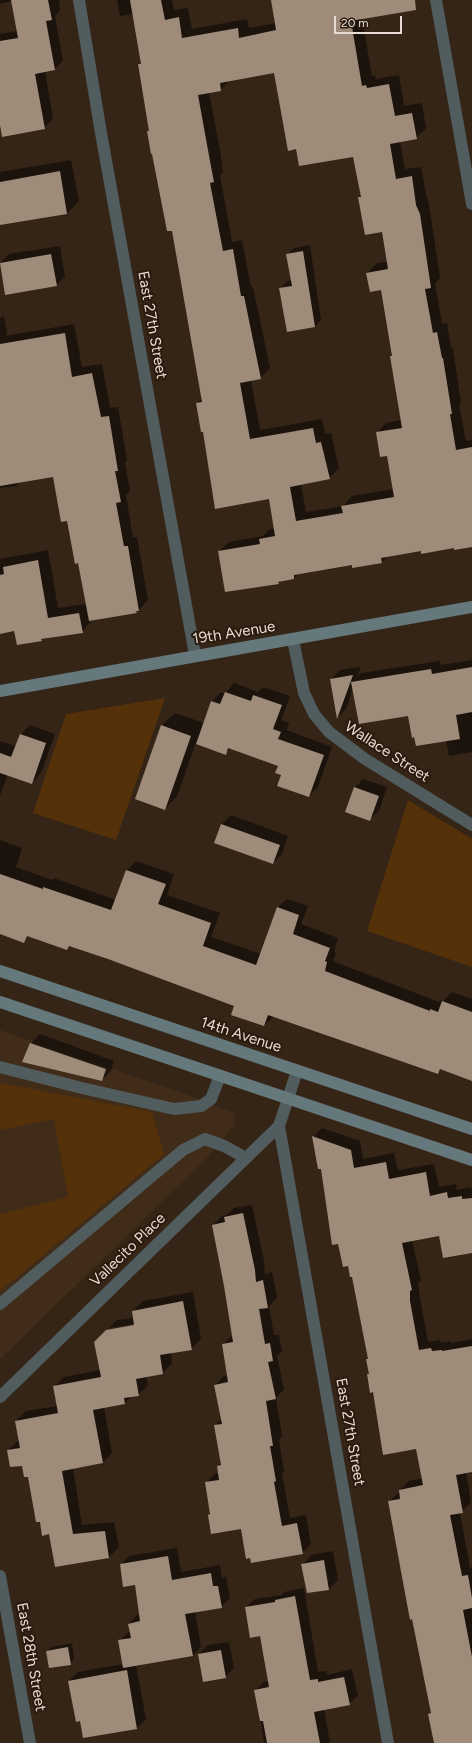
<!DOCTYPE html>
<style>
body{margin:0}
#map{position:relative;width:472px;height:1743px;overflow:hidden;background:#352517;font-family:Figtree,sans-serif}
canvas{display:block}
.scale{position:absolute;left:334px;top:16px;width:68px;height:18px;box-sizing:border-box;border:2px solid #e6dcd3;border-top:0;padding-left:5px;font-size:12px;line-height:14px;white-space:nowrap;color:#e6dcd3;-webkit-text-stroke:3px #2a1b0d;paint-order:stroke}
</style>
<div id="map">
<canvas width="472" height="1743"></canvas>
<div class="scale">20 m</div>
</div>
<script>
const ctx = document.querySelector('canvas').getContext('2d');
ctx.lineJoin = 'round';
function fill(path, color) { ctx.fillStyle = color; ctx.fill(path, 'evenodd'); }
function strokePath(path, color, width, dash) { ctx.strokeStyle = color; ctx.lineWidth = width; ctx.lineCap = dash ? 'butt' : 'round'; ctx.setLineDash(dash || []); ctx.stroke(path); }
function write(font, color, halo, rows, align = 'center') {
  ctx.font = font + ' Figtree,sans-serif'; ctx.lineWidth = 4; ctx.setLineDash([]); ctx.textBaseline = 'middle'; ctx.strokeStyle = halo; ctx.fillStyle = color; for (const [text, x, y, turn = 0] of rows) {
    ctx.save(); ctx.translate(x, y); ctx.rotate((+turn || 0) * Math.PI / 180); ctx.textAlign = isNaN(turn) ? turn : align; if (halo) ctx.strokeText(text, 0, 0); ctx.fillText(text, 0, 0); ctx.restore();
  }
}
fill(new Path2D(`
 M0,1030l185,64 49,19 1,12 -32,37 -203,197z`), '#412c19');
fill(new Path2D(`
 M165,698l-49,142 -83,-27 33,-99z
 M408,800l64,39v128l-105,-36z
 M0,1083l152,29 12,42 -164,137v-77l68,-17 -14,-78 -54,11z`), '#55310a');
fill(new Path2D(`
 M0,0h59l1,10 -5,6 8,45 -9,8 -9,2 8,48 -9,9 -44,-9v-85l18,-3 -6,-30 -12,3z
 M117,0h55l2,10 14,-2 4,21 55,-10 2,9 27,-5 -2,-23h126l-38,18 10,58h3l1,3 23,-4 5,31 18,-3 4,25 -10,10 -16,3 5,28 16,-2 5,27 3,10 11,74 -5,5 7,41 5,-1 4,26 2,-1 8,55 -2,2 7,36 6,-1v106l-51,4 -33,6 -6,6 -29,2 -55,10 -4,4 -13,2 -3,3 -59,-32 10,-9 34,-6 7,-7h5l-5,-31 -73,-95 6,-5 -30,-168 -25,-98 2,-2 -11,-65 3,-4 -8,-47 -14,2zM275,72l22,76 57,8 7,39 -2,2 23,34 6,31 -11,1 -10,10 15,16 11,66 -2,2 10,63 -15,3 -9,10 11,22 5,34 -41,7 -9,10 -37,6 -5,-28 28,-6 10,-10 -8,-35 -6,1 -3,-15 -62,11 -9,-50 9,-2 10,-10 -17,-81h-2l-9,-47 -10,2 -12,-67 3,-3 -3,-22 -11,-58 11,-2 10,-10z
 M71,160l8,41 -12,12 -67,11v-52z
 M310,245l11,75 -6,6 -27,5 -7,-43 6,-7h5l-5,-26 7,-7z
 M60,246l5,31 -9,8 -56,-22 9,-9z
 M4,317l3,17 -2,2 69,-12 8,43 20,-3 8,44 8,-1 9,53 -2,3 5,28 -4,4 7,42h4l11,63 -12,13 -44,7 -10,12 -39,6 -2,2 -26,-10 -15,3v-74l48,-9 10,58 29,-4 -8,-42 -25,-86 -34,6 -4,4 -16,2v-170z
 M472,660v92l-23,4 -3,-15 -31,-5 -6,-21 -56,-27 -7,21 -8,8 -7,-38 9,-9 21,-3 -4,10 4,-4 79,-12 1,4z
 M234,683l24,9 5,-5 27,9 -9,24 8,3 -2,7 45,17 -14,40 -9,9 -27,-22 -3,-9 -49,-17 -5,5 -29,-10 -19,53 -12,13 -29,-10 26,-74 13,-12 29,10 8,-22 9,-9 4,2z
 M30,725l25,9 -14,39 -9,10 -24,-9 -8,22v-55l16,5 5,-12z
 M363,779l24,8 -8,24 -9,8 -15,-31z
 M231,815l57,21 -6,18 -9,9 -58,-20 7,-19z
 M0,840l22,8 -6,19 36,13 2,-2 62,22 11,-30 9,-9 38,13 -7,21 53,18 -9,24 50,17 16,-46 10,-9 21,7 -7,18 37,14 -4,14 2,1 -3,8 106,41 2,-2 2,1 9,-9 20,7v81l-30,-11 -4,3 -164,-56 -10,9 -28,-20 -78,-29 -88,-30 -3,3 -67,-22z
 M40,1034l74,27 -3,10 -9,9 -71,-37z
 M322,1128l38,13 3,18 31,-6 4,17 36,-6 5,23 17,-3 1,6 14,-3 1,4v60l-32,-16 -28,5 9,41 -3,2 1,9 9,50 12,-2 1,3 9,-2 1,2 21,-4v132l-6,1 5,31 -11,9 10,56 2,-1v176h-34l-49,-242 11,-9v-2l9,-9 14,-3 -6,-30 -43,-57 -6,-17 2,-1 -1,-15 -16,-83 -40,-138z
 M252,1205l12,55 1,14 7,-2 5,26 -8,8 5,29h5l3,16 -5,5 7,33 -8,9 6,38 -3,3 5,33 -2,1 8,45 16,-3 5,29 -9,9 -51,4 -10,-29 -32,-13 2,-3 -5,-29 9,-9 4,-1 -1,-7 3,-4 -6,-37 7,-6 -7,-34 9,-9 4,-1 -5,-31 10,-9 -8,-49 -12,-61 9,-9 5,-1 7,-7z
 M193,1292l8,47 -10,10 -20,3 1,11 -9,10 -17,3 2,9 -10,10 -6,1 -8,8 -20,3 8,46 -9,9 -30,6 9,57 32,-3 5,25 -10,10 -53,9 -6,-33 -22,-57 -5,-12 -15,-14 11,-10 -3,-19 10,-10 32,-5 -4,-19 10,-10 36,-7 39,-45v-2l-30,5 8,-8 17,-2 -1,-7 10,-10z
 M177,1548l4,24 39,-7 2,13 4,-1 4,21 -9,9 -26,4 6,36 -9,9 -56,9 10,54 -9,9 -53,9 -4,-17 -11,-39 9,-9 46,-8 -5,-23 11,-10 -1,-7 8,-9h3l-5,-31 -14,-19 8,-9z
 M333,1551l5,29 -9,9 -22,3 -4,-28 8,-9z
 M304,1588l14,84 8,-1 1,4 25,-6 6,27 -9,8 -25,5 6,34h-66l-8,-53 8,-8 5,-1 -8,-46 -15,-28 9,-8 27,-4 2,-3z
 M229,1642l5,26 -9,9 -26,-23 9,-9z
 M72,1643l2,16 -4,5 -23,-13 5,-4z`), '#0007');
fill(new Path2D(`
 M11,0h37l4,20 -6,1 9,49 -20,4 10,55 -43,8 -2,-12v-84l18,-3z
 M130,0h31l4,20 14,-3 3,21 56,-10 1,10 37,-8 -5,-30h144l1,10 -65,11 11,65 4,-1 1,3 22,-4 6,32 17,-3 5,26 -27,5 6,35 16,-3 4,29 4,9 11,74 -6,1 8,44 4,-1 5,26h1l9,56h-2l6,36 16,-3v100l-18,3v-2l-33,6v-3l-40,7 1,5 -30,5v-3l-58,10v4l-16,3 1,2 -54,8 -7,-41 42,-7 -1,-5 16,-3 -6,-37 -54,10 -12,-77h-2l-5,-29 6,-1 -30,-171h-5l-15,-77h-1l-4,-23h2l-11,-67h3zM274,73l14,78 8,-2 3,17 54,-9 8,40h-3l7,38 17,-3 6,37 -22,4 4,19 11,-2 11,66h-2l12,72 -26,4 4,25 7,-1 7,41 -53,9 2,7 -47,8 -6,-34 40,-8 -9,-37 -5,1 -3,-15 -63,11 -10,-56 21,-4 -17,-83h-3l-8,-47 -10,2 -13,-68 4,-1 -4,-21 -12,-66 23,-4 -1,-8z
 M60,171l7,43 -67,11v-43z
 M303,251l12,76 -28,5 -8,-44 13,-2 -6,-32z
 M51,254l6,32 -52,9 -5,-32z
 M65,333l7,44 20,-4 9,44 8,-1 9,55h-3l6,31 -5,1 8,43h4l11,65h-3l1,2 -48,8 -11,-58 -3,1 -8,-43 -6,1 -8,-45 -53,9v-142z
 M38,560l10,58 31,-5 4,20 -42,6 1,2 -25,4 -3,-14 -14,3v-59l4,-1 -1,-7z
 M472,667v45l-16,3 4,24 -44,7 -2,-9 -2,1 -4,-22 -49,8 -8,-42 80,-13 1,5z
 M353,675l-16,44 -7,-40z
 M225,692l26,9 2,-6 29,10 -9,24 8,3 -3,7 46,16 -15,42 -32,-11 4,-11 -6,-2 3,-7 -50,-18 -2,7 -30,-11 15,-43 9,3z
 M161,725l30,11 -26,74 -30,-11z
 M20,734l26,9 -14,41 -32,-11v-20l11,4z
 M354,787l25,9 -9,25 -25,-9z
 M221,824l59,21 -7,19 -59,-21z
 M126,870l40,14 -8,20 53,19 -8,23 53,19 21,-58 22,8 -6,19 37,14 -5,13 2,1 -2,9 105,40v-2l8,3 4,-11 30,11v69l-32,-12 -2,5 -170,-59 -4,11 -33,-11 3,-9 -126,-47 -39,-13 -2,4 -40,-14 -3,7 -24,-9v-60l43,15v-2l68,23z
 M30,1043l76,26 -4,12 -80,-19z
 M312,1136l39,14 3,18 32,-6 3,17 37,-7 4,24 17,-4 1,6 14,-2v3l10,-1v55l-29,5 -4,-22 -37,7 10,47 -2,1v10l9,49 12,-2 1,3 10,-1v1l30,-5v126l-16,3 7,38 -13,2 12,61 6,-1 4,23v10l-9,2 9,47v86h-38l-6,-29 3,-1 -19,-94 -2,1 -22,-119 12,-2 -1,-9 24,-5 -7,-36 -33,6 -10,-63 -3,1 -3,-19h2l-3,-15h2l-16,-82h-2l-2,-11 -5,1 -5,-23 -6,1 -11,-76h-3z
 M243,1213l12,57 1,12 7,-2 5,28 -9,1 6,35 5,-1 3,18 -5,1 8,37 -10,2 7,45h-3l6,35 -2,1 8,44 15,-3 6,31 -52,9 -1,-5 -4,1 -5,-30 -30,5 -3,-19 2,-1 -5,-32 14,-2 -2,-14 4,-1 -7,-40 8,-1 -8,-39 14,-3 -6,-38 11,-2 -9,-56 -12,-61 13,-3 -1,-5z
 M183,1301l9,49 -32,5 3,19 -27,5 3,17 -15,2 1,6 -32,6 10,53 -41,8 11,63 32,-3 4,27 -54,9 -6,-33 -7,2 -2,-14h-4l-8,-45h-4l-2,-11 -12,1 -3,-17 13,-2 -5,-27 43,-8 -5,-27 48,-9 -7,-35 12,-12 28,-5 -2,-14z
 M168,1556l4,24 39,-7 2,13h5l4,22 -37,6 8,42 -70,12 -5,-28 13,-2 -3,-14 12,-3 -5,-36 -12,2 -3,-23z
 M324,1560l5,30 -22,3 -6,-29z
 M295,1596l15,84 8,-1v3l26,-5 6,28 -36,7 6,31h-53l-4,-22h-3l-6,-31 15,-3 -9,-51 -10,2 -5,-31 30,-5v-2z
 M68,1647l3,18 -22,3 -3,-17z
 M221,1650l5,28 -23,4 -5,-28z
 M127,1670l10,59 -54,9 -3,-17 -4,1 -8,-41z`), '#9e8b7a');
strokePath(new Path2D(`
 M0,1067l82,21 92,21 27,-3 10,-7 9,-23
 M0,1304l183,-154 22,-11 19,7 22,12`), '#505c5e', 12);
strokePath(new Path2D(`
 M79,0l22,133 94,522
 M436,0l36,204
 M293,640l11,53 10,21 15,18 36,27 107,66
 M279,1126l109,617
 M0,1397l279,-271 18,-55
 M0,1576l30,167`), '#505c5e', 12);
strokePath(new Path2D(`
 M0,691c157,-29 315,-55 472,-84
 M0,971l472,158
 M0,1002l472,158`), '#65787c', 12);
write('15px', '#e6dcd3', '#2a1b0d', [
 ["East 27th Street",152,325,80],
 ["19th Avenue",234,633,-9],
 ["Wallace Street",387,752,33],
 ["14th Avenue",241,1035,18],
 ["Vallecito Place",128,1250,-44],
 ["East 27th Street",350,1432,80],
 ["East 28th Street",31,1657,80]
]);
</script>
